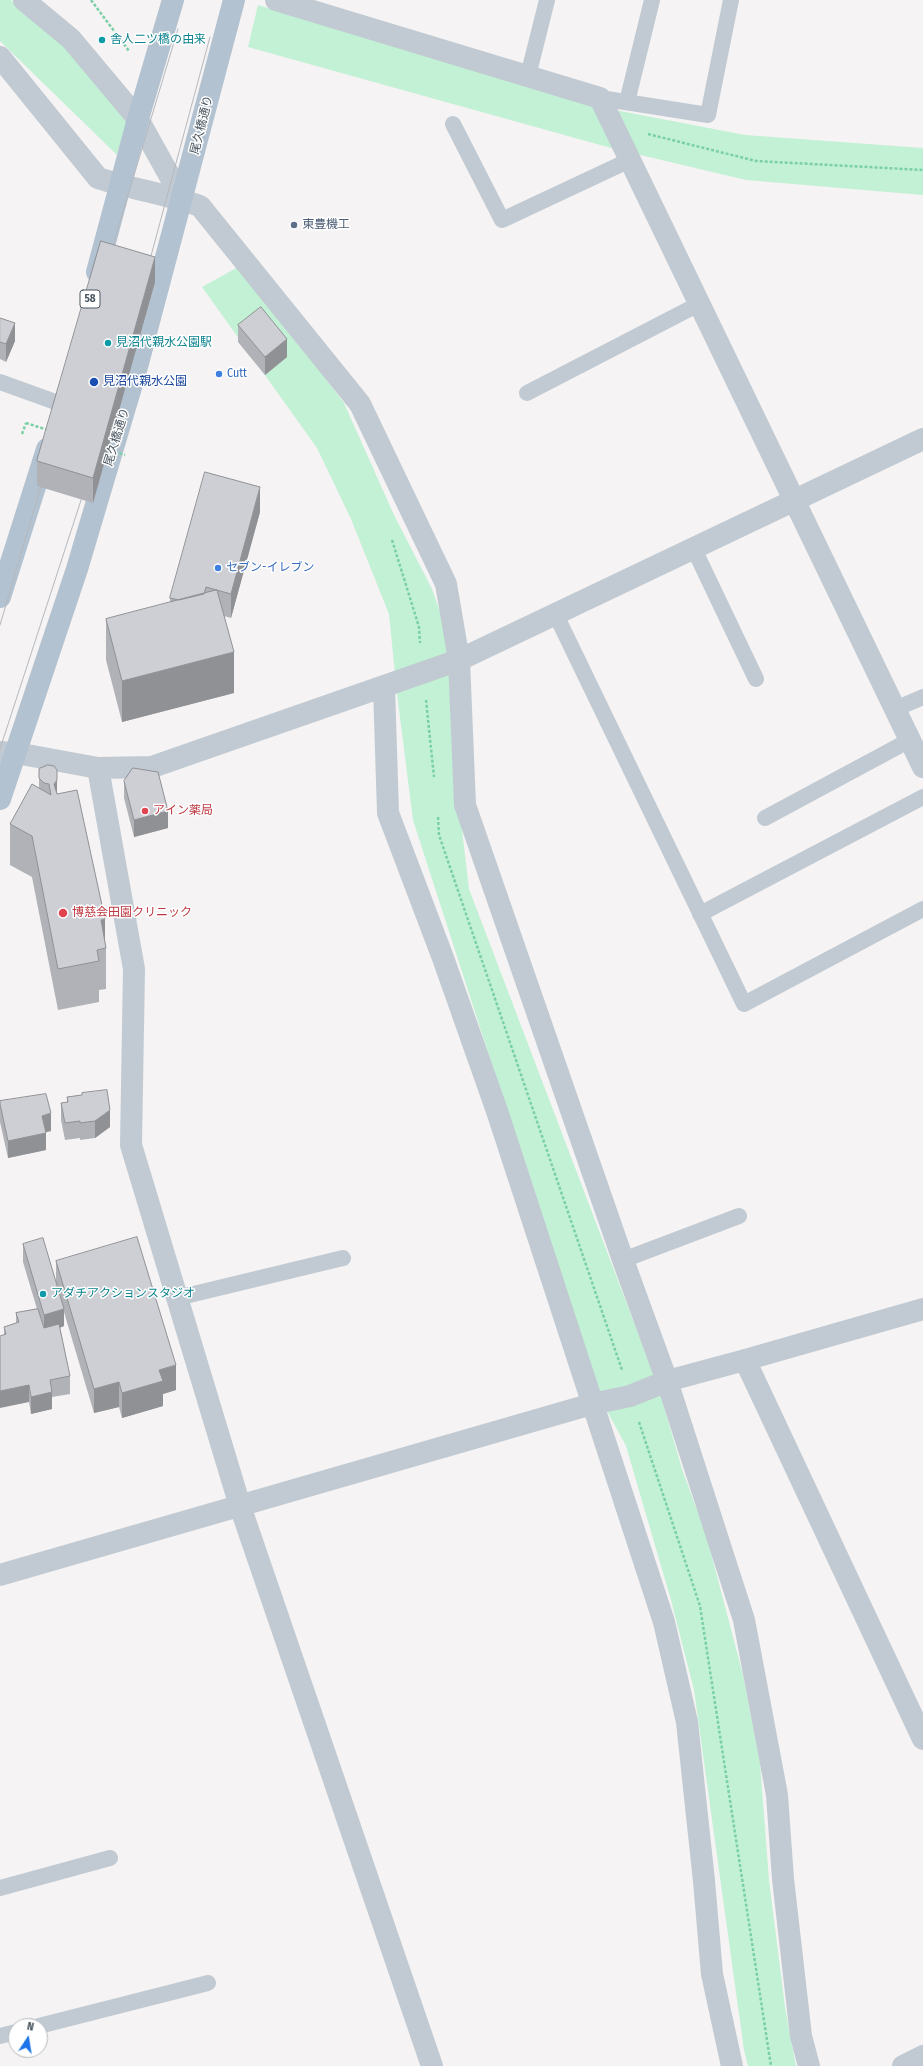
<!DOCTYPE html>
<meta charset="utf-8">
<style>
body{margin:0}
#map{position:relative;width:923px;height:2066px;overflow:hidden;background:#f5f3f3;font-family:"Fira Sans Condensed",sans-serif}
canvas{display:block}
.north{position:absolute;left:8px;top:2018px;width:40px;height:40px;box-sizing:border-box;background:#fff;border:1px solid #b7bbc0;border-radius:50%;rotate:12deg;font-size:11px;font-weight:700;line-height:16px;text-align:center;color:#4a5661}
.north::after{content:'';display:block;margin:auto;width:14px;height:18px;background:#1a73e8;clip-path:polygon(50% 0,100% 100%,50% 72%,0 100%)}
</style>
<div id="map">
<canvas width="923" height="2066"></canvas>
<div class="north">N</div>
</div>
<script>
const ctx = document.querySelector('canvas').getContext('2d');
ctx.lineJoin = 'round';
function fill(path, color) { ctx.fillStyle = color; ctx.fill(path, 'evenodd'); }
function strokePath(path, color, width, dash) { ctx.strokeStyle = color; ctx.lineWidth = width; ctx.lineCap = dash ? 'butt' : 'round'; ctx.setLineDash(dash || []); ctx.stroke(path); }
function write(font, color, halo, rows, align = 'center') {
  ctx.font = font + ' "Fira Sans Condensed","Noto Sans JP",sans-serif'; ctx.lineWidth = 3; ctx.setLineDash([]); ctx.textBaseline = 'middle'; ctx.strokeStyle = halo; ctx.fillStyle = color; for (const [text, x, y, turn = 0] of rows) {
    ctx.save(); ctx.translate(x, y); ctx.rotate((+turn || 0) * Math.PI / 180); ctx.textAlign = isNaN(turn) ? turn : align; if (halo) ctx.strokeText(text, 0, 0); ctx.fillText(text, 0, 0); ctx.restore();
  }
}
fill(new Path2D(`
 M0,0h11l55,47 61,74 -10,34 -117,-114z
 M258,5l331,100 156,30 178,13v47l-177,-15 -135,-32 -363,-101z
 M240,266l104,137 50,112 38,74 9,26 12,59 6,130 10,85 188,494 25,86 25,69 36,137 17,88 9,117 16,127 11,59h-48l-4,-16 -50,-360 -23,-90 -45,-154 -27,-50 -186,-576 -16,-126 -8,-80 -38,-95 -34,-71 -115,-161z`), '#c3f1d5');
strokePath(new Path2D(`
 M91,0l38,51
 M648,134l108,27 167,9
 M22,434l4,-11
 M392,540l27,87 1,16
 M426,700l8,77
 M438,817l1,18 183,535
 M639,1422l61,184 71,460`), '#7ad0a6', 2.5, [3, 2]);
strokePath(new Path2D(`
 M528,76l19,-76
 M600,98l108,17 23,-115
 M627,102l25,-102
 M453,124l49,96 128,-60
 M0,382l61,22
 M527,393l172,-89
 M694,549l62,130
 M556,615l188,389 179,-95
 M895,709l28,-12
 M765,818l145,-78
 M700,914l223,-117
 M623,1260l116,-44
 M177,1298l166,-40
 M0,1888l110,-30
 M39,2026l169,-43
 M0,2036l16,-4`), '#c1cad2', 16);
strokePath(new Path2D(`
 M24,0l47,39 67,80 45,81
 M276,0l324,98 323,669
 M0,57l98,121c33,11 69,16 102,28l160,198 86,180 13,76 6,145 158,455 44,121 77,239 33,175 6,84 18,157 8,30
 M384,687l4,126 55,145 54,153 167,511 23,100 17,159 8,93 20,92
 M0,752l16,1 82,15 54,-1 307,-107 464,-221
 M745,1360l178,379
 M0,1575l592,-171 38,-8 37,-15 78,-21 178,-51
 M903,2066l20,-10`), '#c1cad2', 22);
strokePath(new Path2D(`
 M98,768l36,201 -3,176 109,361 192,560`), '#c1cad2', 22);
strokePath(new Path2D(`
 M97,272l41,-153 35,-119
 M0,597l47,-148
 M0,799l77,-230 60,-202 97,-367`), '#b3c2d1', 22);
strokePath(new Path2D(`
 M110,255l68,-226
 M148,267l62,-230
 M0,625l44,-149
 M0,749l85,-261`), '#b5b8bd', 1);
strokePath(new Path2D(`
 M26,423l22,7
 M105,449l20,6`), '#7ad0a6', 2.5, [3, 2]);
fill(new Path2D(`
 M155,282l-62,221 -56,-17v-25z
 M0,318l15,23 -9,21 -6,-3z
 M238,325l49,32 -22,18 -27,-33z
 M260,512l-29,106 -7,-2 10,77 -112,29 -16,-62v-41l64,-16v-5z
 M39,769l18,25 48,150 1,4v41l-7,1v12l-41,8 -26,-133 -22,-12v-41l29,-36z
 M124,781l44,47 -34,9 -10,-39z
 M82,1093l28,34 -15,11 -15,2v-2l-15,2 -4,-20v-17l6,-1v-5l15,-2z
 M0,1104l51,27 -6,1 1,18 -38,8 -8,-36z
 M23,1244l33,39v-22l120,129 -13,4v12l-41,12 -3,-11 -25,6 -30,-101v14l-4,2 10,48v18l-18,3v12l-21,5 -2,-12 -25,-67v-8l12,-4v-10l21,-4 -14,-47z`), '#b0b2b7');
fill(new Path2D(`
 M155,257v25l-62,221v-25z
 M15,323v18l-9,21v-18z
 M287,339v18l-22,18v-18z
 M260,487v25l-29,106v-24z
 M234,652v41l-112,29v-41z
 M57,780v41l-3,-37z
 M168,811v17l-34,9v-17z
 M105,919v29l-4,-28z
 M110,1110v17l-15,11v-17z
 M51,1113v18l-9,2v-17z
 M46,1133v17l-38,8v-17z
 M64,1309v17l-20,6v-17z
 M176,1365v25l-13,4v12l-41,12v-25l37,-23z
 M119,1382v25l-25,6v-24z
 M29,1385v17l-29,6v-17z
 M52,1392v17l-21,5v-17z`), '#909195');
const building = new Path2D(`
 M101,241l54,16 -62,221 -56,-17z
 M261,307l26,32 -22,18 -27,-32z
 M0,318l15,5 -9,21 -6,-2z
 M205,472l55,15 -29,107 -25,-7 -2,7 -25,6 -9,-2z
 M217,590l17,62 -112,29 -16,-62z
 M48,765l6,1 3,4v10l-3,4 3,10 20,-4 28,129 -4,1 5,28 -9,2 2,11 -41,8 -26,-133 -22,-12 22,-40 19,11 -2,-11 -5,-1 -5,-5v-9z
 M133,768l25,4 10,39 -34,9 -10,-39z
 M107,1090l3,20 -15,11 -15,2v-2l-15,2 -4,-20 7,-1 -1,-5 15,-2v-2z
 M46,1094l5,19 -9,3 4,17 -38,8 -8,-37v-3z
 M137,1237l39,128 -17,5 4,11 -41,12 -3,-11 -25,7 -38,-128z
 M43,1238l21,71 -20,6 -21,-71z
 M38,1309l6,19 15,-4 11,52 -20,4 2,12 -21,5 -2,-12 -29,6v-55l6,-2 -2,-7 15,-5 -3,-9z`);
fill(building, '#cdcfd5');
strokePath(building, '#909195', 1);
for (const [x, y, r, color] of [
 [102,40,4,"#0f9aa8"],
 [294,225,4,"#5c6f8a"],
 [108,343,4,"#0f9aa8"],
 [219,374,4,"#3f7fe0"],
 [94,382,5,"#1a4fb4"],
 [218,568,4,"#3f7fe0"],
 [145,811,4,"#e0444e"],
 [63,913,5,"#e0444e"],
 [43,1294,4,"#0f9aa8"]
]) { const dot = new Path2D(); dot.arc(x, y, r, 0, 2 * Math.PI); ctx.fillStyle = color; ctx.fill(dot); strokePath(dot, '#fff', 1.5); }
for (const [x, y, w] of [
 [90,299,20]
]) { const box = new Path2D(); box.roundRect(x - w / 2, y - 9, w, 18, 3); ctx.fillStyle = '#fff'; ctx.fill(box); strokePath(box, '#4a5661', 1); }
write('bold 11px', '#4a5661', null, [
 ["58",90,299]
]);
write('12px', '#0d838f', '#fff', [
 ["舎人二ツ橋の由来",110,40],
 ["見沼代親水公園駅",116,343],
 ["アダチアクションスタジオ",51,1294]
], 'left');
write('12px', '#4a5661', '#fff', [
 ["尾久橋通り",202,125,-76],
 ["尾久橋通り",117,437,-73]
]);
write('12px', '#4e5e75', '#fff', [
 ["東豊機工",302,225]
], 'left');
write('12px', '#366cbe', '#fff', [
 ["Cutt",227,374],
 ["セブン-イレブン",226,568]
], 'left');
write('12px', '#164399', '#fff', [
 ["見沼代親水公園",103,382]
], 'left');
write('12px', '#be3a42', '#fff', [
 ["アイン薬局",153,811],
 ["博慈会田園クリニック",72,913]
], 'left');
</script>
